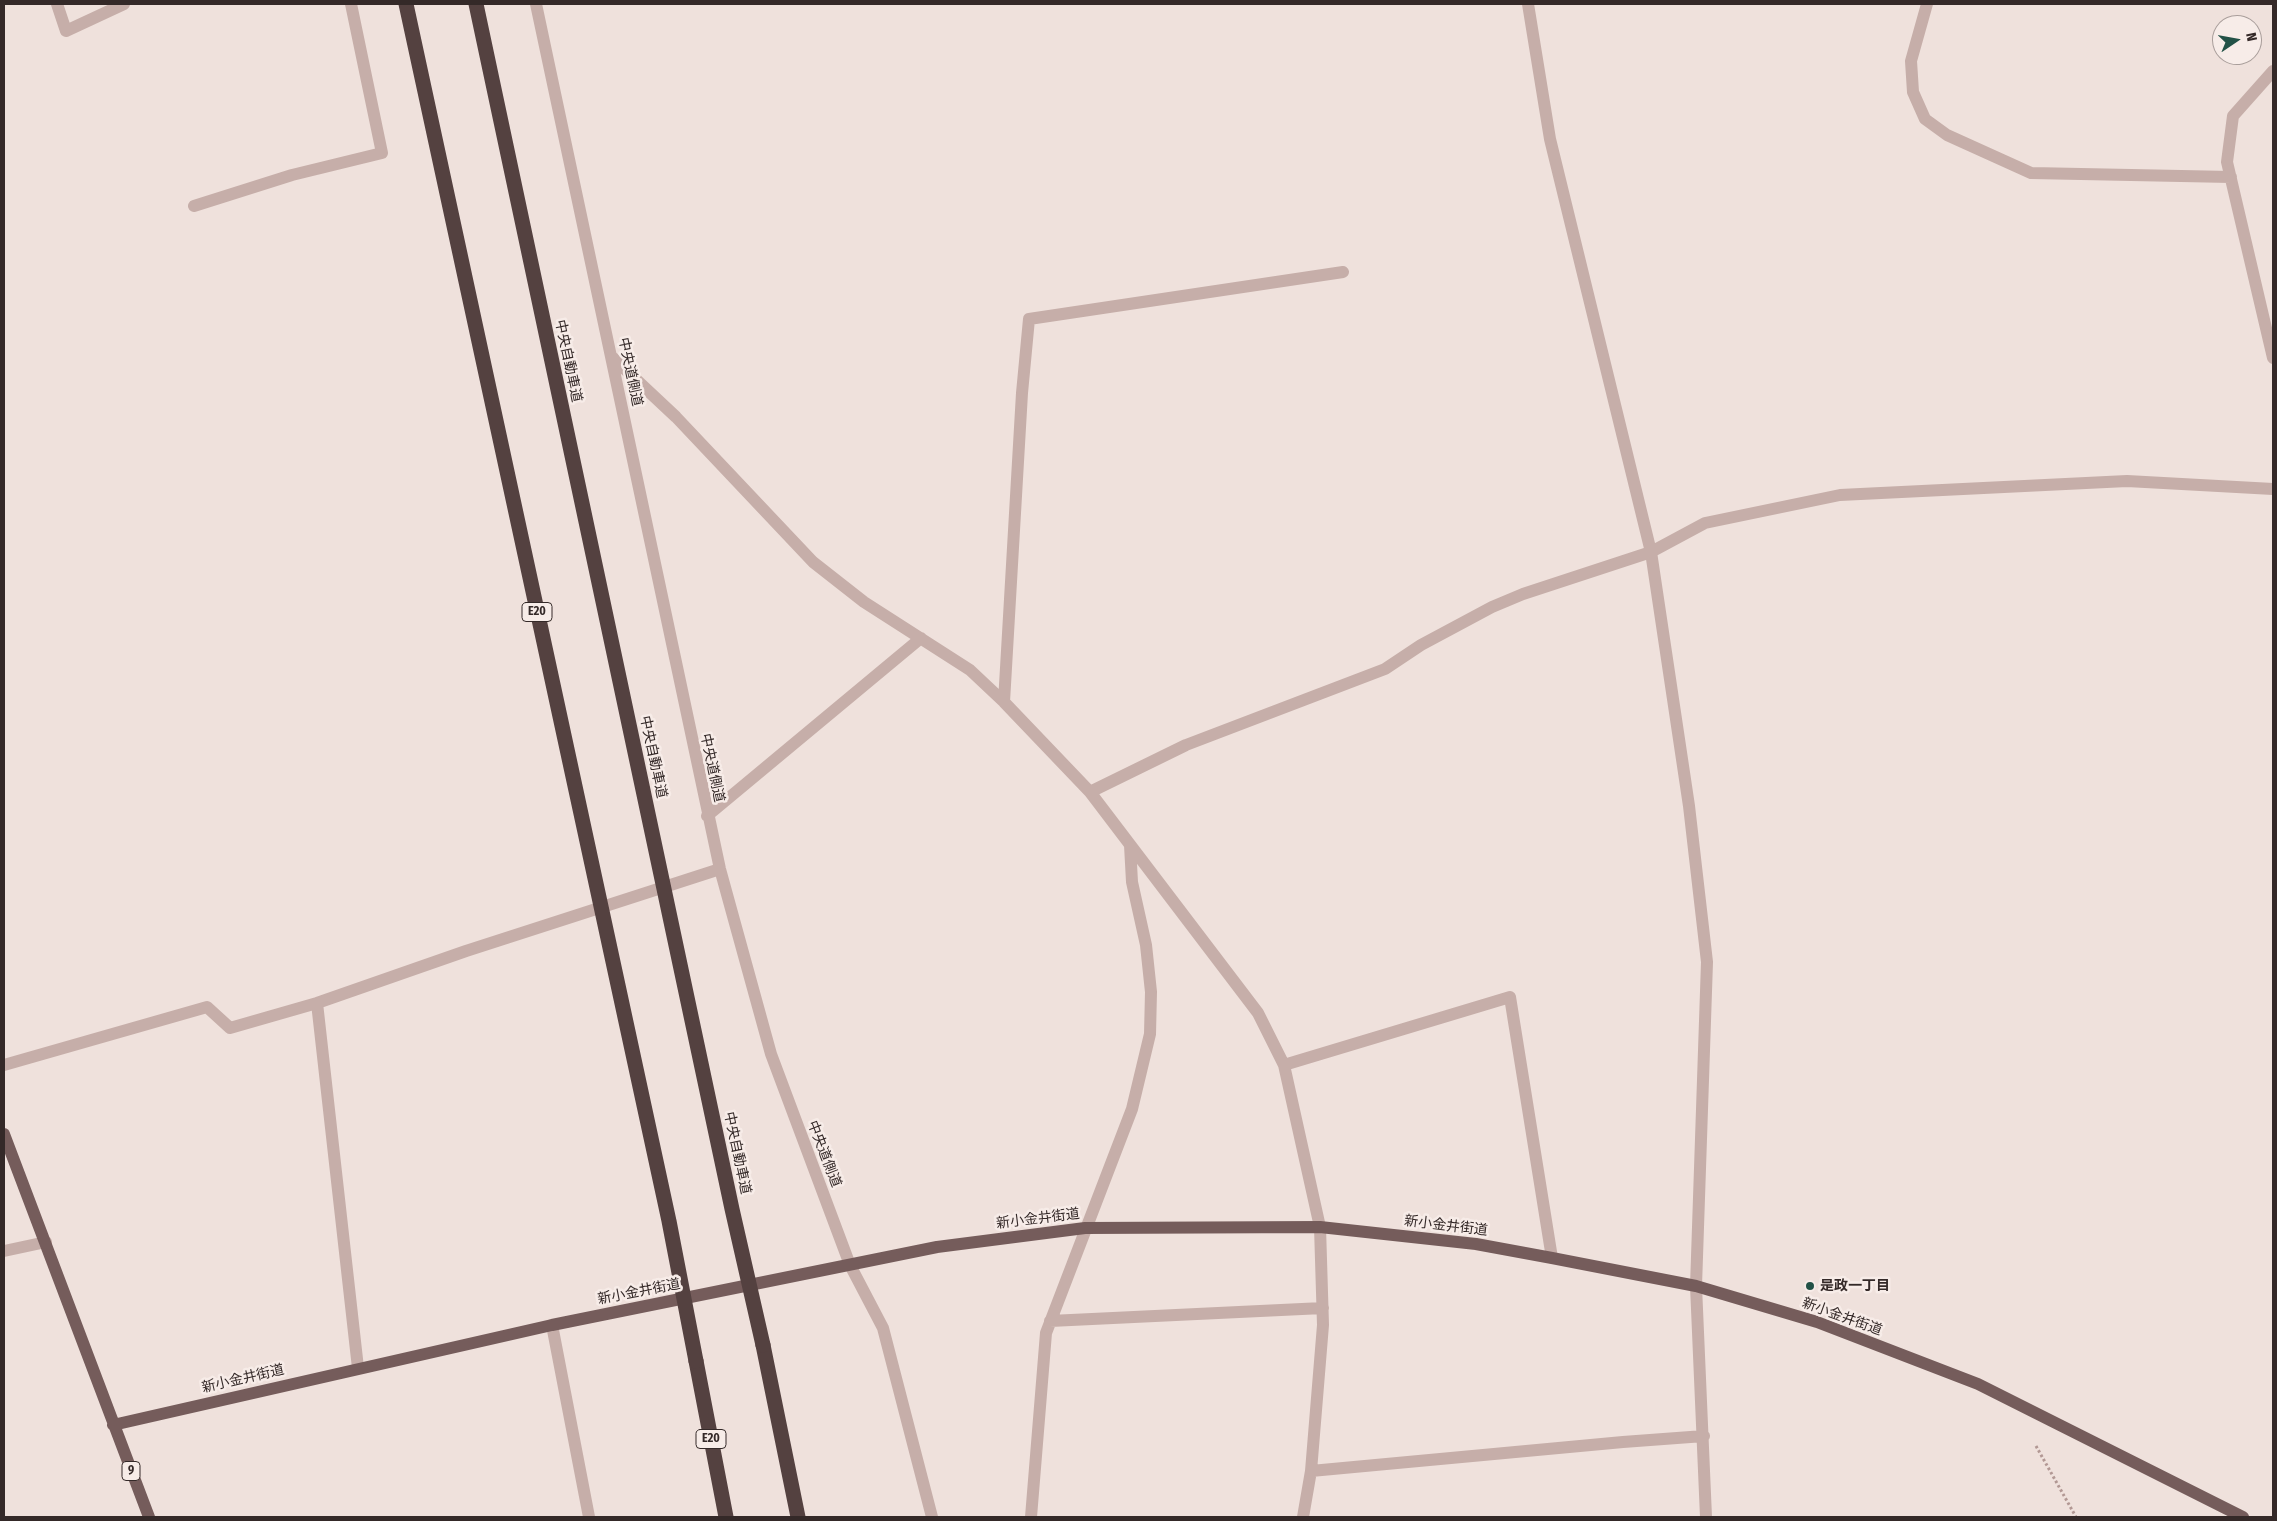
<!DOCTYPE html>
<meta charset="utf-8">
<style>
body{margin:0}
#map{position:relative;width:2277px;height:1521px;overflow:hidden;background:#efe1dc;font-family:"Fira Sans Condensed",sans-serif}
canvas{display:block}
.frame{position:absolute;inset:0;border:5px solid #342928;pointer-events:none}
.north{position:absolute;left:2212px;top:15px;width:50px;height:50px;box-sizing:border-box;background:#f7ece8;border:1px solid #a99e9b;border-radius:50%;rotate:78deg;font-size:14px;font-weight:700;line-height:20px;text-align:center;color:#342928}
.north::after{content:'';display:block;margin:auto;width:18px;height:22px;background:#225146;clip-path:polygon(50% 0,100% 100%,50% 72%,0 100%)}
</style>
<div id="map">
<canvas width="2277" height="1521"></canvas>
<div class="frame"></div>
<div class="north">N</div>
</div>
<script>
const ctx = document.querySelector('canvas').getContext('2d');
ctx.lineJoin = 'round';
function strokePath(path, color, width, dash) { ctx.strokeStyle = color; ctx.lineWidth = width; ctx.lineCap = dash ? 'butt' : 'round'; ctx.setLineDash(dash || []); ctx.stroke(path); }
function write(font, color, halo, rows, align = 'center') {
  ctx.font = font + ' "Fira Sans Condensed","Noto Sans JP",sans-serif'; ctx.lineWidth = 5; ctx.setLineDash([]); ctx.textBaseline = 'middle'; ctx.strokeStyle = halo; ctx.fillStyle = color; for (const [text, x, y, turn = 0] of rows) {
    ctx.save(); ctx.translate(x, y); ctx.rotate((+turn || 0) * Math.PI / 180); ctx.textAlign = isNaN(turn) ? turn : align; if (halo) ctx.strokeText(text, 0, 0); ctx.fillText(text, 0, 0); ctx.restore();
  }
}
strokePath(new Path2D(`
 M2036,1446l40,71`), '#b29894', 3, [2.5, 2.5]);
strokePath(new Path2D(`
 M57,4l9,27 58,-27
 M536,4l184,865 51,185 79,211 33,63 49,189
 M1528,4l22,135 101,413 38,254 18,156 -11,324 10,231
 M1927,4l-16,57 2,31 12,27 22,16 84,38 200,4
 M2273,71l-40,45 -6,46 46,196
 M194,206l98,-31 90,-22 -31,-149
 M612,357l64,60 137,145 51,40 106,68 34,32 86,90 168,221 26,52 36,162 3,98 -12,146 -8,46
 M1004,702l18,-309 7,-74 314,-47
 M1090,792l96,-47 199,-76 36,-24 71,-38 31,-13 128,-42 54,-29 135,-28 287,-14 146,8
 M707,816l214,-178
 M317,1003l41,365
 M4,1065l203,-58 23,21 87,-25 149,-52 254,-82
 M1284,1065l226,-68 42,261
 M4,1251l42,-9
 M1050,1321l273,-13
 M552,1325l37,192
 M1311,1471l312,-29 81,-6
 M1031,1517l15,-184 86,-224 18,-75 1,-42 -5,-47 -14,-63 -2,-37`), '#c6aea9', 12);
strokePath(new Path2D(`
 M4,1134l145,383
 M113,1425l439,-100 385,-78 148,-19 235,-1 156,17 76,14 144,28 121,36 161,62 265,133`), '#755c5b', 12);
strokePath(new Path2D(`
 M763,1345l35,172
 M696,1361l30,156`), '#544140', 15);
strokePath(new Path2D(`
 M406,4l263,1217 27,140
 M476,4l256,1205 31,136`), '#544140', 15);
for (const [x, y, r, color] of [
 [1810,1286,5,"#225146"]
]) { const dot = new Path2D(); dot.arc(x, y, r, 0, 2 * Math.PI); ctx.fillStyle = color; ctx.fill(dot); strokePath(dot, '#f7ece8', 2); }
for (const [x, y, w] of [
 [537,612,30],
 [711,1439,30],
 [131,1471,18]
]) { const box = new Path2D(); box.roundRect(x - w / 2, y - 9.5, w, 19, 4); ctx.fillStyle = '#f7ece8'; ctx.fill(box); strokePath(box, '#342928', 1); }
write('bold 12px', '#342928', null, [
 ["E20",537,612],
 ["E20",711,1439],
 ["9",131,1471]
]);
write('14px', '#342928', '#f7ece8', [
 ["中央自動車道",568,361,78],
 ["中央道側道",630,372,78],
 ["中央自動車道",653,757,78],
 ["中央道側道",712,768,78],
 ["中央自動車道",737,1153,78],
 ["中央道側道",824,1154,69],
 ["新小金井街道",1038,1219,-7],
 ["新小金井街道",1446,1226,7],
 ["新小金井街道",639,1292,-11],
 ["新小金井街道",1842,1317,20],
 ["新小金井街道",243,1379,-13]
]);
write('bold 14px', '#342928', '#f7ece8', [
 ["是政一丁目",1820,1286]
], 'left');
</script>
